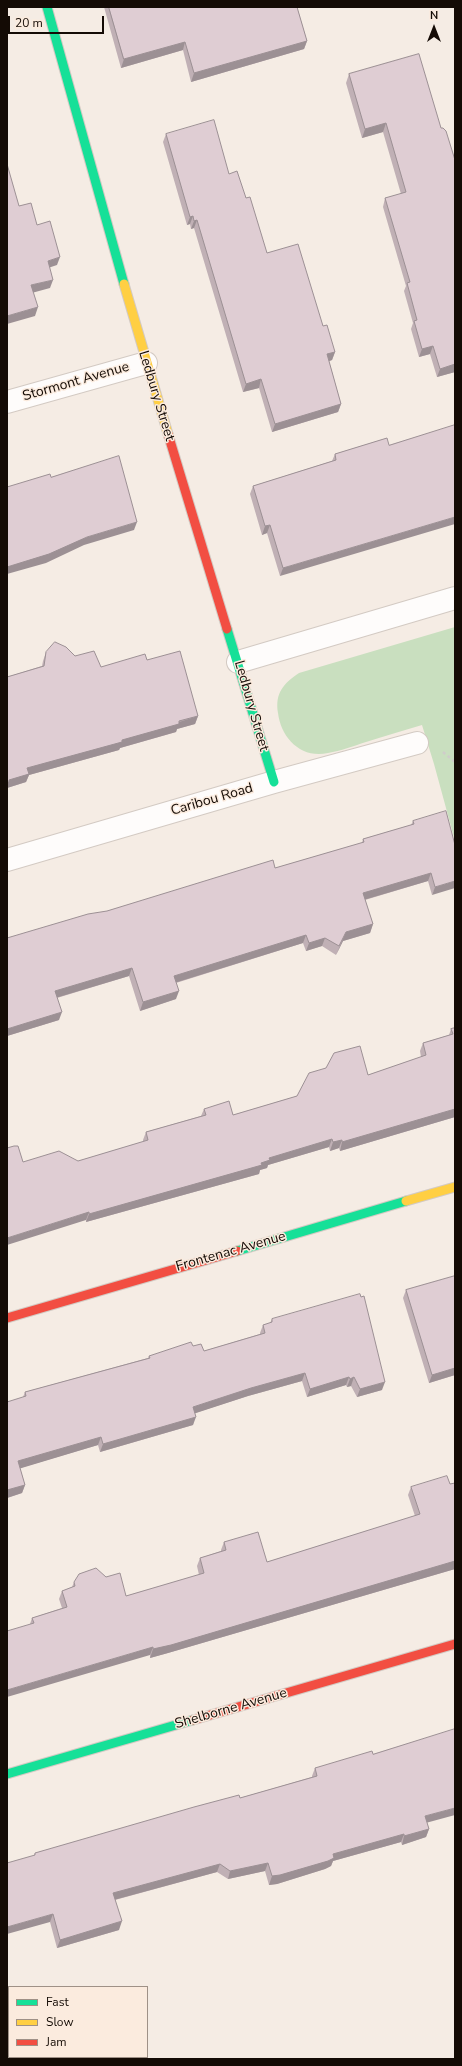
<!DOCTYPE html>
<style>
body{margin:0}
#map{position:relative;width:462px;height:2066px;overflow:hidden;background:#f5ece4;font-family:"Nunito Sans",sans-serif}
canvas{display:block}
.frame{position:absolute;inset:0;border:8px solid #140b05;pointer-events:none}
.legend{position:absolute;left:8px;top:1986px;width:140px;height:72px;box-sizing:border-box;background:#fbebde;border:1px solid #9f9187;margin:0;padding:5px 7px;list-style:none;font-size:12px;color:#140b05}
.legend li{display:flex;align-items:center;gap:8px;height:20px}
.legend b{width:20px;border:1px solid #9f9187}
.north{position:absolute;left:414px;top:8px;width:40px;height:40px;-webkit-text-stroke:3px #fbebde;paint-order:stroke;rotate:0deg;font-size:11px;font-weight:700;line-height:16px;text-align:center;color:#140b05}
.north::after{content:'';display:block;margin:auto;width:14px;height:18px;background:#140b05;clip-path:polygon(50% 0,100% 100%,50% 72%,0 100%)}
.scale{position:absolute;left:8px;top:16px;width:96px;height:18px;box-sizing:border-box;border:2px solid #140b05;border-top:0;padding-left:5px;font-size:12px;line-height:14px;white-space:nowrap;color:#140b05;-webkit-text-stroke:3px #fbebde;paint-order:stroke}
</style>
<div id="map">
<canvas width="462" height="2066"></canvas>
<div class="frame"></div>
<ul class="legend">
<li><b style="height:5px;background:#16e098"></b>Fast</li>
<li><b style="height:5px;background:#ffcf43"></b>Slow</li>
<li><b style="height:5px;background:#f24e42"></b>Jam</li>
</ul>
<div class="north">N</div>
<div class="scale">20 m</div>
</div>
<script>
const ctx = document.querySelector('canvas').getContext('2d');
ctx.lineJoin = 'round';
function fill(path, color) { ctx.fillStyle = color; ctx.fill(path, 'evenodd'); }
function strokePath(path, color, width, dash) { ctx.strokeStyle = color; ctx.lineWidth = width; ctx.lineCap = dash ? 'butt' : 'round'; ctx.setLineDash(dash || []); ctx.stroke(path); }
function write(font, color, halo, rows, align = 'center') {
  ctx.font = font + ' "Nunito Sans",sans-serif'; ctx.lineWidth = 3; ctx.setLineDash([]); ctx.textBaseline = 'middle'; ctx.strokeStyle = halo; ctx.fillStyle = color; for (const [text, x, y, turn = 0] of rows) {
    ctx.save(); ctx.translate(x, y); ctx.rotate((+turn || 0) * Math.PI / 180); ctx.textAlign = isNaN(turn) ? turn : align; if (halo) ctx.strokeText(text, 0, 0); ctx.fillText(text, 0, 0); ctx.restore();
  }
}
fill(new Path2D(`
 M455,627v214l-21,-77 -12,-39c-19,6 -38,11 -56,17 -13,4 -25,9 -38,11 -27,6 -47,-15 -50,-40 -3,-20 5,-29 21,-40z`), '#c9dfbf');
const street = new Path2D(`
 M7,402l139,-39
 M238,662l217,-64
 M7,860l267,-78 143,-39`);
const fast = new Path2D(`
 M47,7l77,277
 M227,629l47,153
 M237,1251l169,-50
 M7,1774l186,-54`);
const slow = new Path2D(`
 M124,284l44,150
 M406,1201l49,-14`);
const jam = new Path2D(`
 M168,434l59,195
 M7,1318l230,-67
 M193,1720l262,-76`);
strokePath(street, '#d3cac3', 24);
strokePath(fast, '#d3cac3', 11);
strokePath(slow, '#d3cac3', 11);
strokePath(jam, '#d3cac3', 11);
strokePath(new Path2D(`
 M443,752l12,10`), '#cfcdca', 2.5, [3, 3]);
strokePath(street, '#fefcfb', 22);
strokePath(fast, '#16e098', 9);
strokePath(slow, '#ffcf43', 9);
strokePath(jam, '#f24e42', 9);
fill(new Path2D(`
 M104,7h193l10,34 -3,8 -113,33 -8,-32 -62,18z
 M419,54l36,318 -18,5 -7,-23 -11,3 -8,-28 2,-6 -9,-32 2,-5 -23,-79 2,-9 16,-4 -18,-62 -21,6 -16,-55 3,-9z
 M166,134l63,40 17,24 21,55 56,73 12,26 -3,8 -3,1 12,43 -3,8 -66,20 -13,-44 -16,4 -49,-164 -3,1 -1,-5 -3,1 -24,-83z
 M387,438l-107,138 -13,-43 -5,2 -12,-41 3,-8 79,-25 3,-7z
 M46,652l29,4 26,11 46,-7 51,56 -3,8 -18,5 -1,3 -56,16 -1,2 -90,25 -3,7 -19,6v-111l35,-11 1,-5z
 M413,821l42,24 -23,50 -4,-14 -63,19 8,24 -3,9 -27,8 -7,14 -14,-9 -16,5 -3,-8 -127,40v16l-36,12 -11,-35 -72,22 2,22 -52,16 100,-125 168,-43 87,-25 1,-4 48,-14z
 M455,1028v89l-115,34 -1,-3 -9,3 -1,-4 -61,18 -1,3 -7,2 -1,4 -173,48v-2l-63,-58 55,-1 65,-19v-2l3,-8 55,-16 3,-7 29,6 135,-40 53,-18 -1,-6 3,-8 26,-8 2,-6z
 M455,1276v99l-26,8 -26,-85 3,-8z
 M272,1319l110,71 -25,7 -6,-11 -4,1 -1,-2 -39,12 -5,-16 -54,15 -53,17 -2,12 -93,27 -2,-7 -78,23 5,17 -3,8 -15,5 16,-101 2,-5 123,-34 1,-2 44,-10 11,5 56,-17v-1l3,-8 7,-2z
 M455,1483v86l-287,84 -18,5v-3l-120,-31 2,-6 30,-10 -3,-9 3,-8 10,-4 2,-5 52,14 73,-21 -2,-9 3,-8 21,-7v-1l3,-8 43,20 148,-46 -7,-21 3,-8 39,-3z
 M373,1754l54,69 2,6 -3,8 -24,8 -1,-3 -68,19 -2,5 -6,3 -48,15 -8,1 -4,-14 -37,8 -11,-7 -102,28 4,30 -62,18 -7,-26 -16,-67 1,-2 205,-55 72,-21v-1l3,-8z`), '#c0b0b5');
fill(new Path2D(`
 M307,41l-3,8 -113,33 3,-9z
 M185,42l-2,8 -62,18 3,-9z
 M386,123l-3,9 -21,6 3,-9z
 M193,216l-3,8 -3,1 3,-8z
 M197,220l-3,8 -3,1 3,-8z
 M60,257l-3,8 -12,4 3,-8z
 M53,280l-3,8 -22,6 3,-9z
 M38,307l-3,9 -28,8v-8z
 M433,346l-3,8 -11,3 3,-8z
 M335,352l-3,8 -8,3 3,-9z
 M455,364v8l-18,5 3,-8z
 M261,379l-2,9 -16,4 3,-8z
 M341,404l-3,8 -66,20 3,-8z
 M455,517v7l-175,52 3,-8z
 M137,522l-3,8 -50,15 -38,18 -39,11v-7l80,-30z
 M270,525l-3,8 -5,2 3,-9z
 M198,716l-3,8 -18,5 -1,3 -56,16 -1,2 -90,25 -3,7 -19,6v-6l2,-2 18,-12 95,-28z
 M431,873l-3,8 -68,20 3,-8z
 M455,881v7l-23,7 3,-8z
 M373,924l-3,9 -27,8 -7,14 10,-23z
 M306,935l-3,8 -132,41 3,-8z
 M325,938l-3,8 -16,5 3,-8z
 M132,968l-3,8 -77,23 3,-8z
 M179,991l-3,8 -36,12 3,-9z
 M62,1012l-3,8 -52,16v-7z
 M455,1109v8l-115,34 2,-9z
 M332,1139l-3,8 -61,18 -1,3 -7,2 -1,4 -173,48 3,-8 172,-51 8,-5z
 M342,1140l-3,8 -9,3 3,-9z
 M89,1212l-3,8 -79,25v-7z
 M455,1368v7l-26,8 3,-8z
 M305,1373l-3,8 -54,15 -58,19 3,-8 58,-19z
 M349,1377l-3,8 -39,12 3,-8z
 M354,1377l-3,9 -4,1 3,-8z
 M385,1382l-3,8 -25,7 3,-8z
 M196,1417l-3,8 -93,27 3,-8z
 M101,1437l-3,8 -83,25 3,-9z
 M25,1485l-3,8 -15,5v-8z
 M455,1561v8l-287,84 -18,5 3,-9z
 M153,1647l-3,8 -143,42v-7z
 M455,1808v7l-33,9 3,-8z
 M429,1829l-3,8 -24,8 2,-9z
 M404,1834l-3,8 -68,19 -2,5 -6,3 -48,15 -8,1 3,-9 61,-22z
 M268,1863l-3,8 -37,8 2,-8z
 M220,1864l-3,8 -107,29 3,-8z
 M53,1914l-3,8 -43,12v-7z
 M122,1921l-3,9 -62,18 3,-8z`), '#9c9094');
const building = new Path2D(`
 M109,7h188l10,34 -113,32 -9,-31 -61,17z
 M419,54l22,74h2l3,3 9,29v204l-15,5 -7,-23 -11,3 -8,-28 3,-1 -10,-37 3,-1 -25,-84 21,-6 -20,-69 -21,6 -16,-55z
 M214,120l15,54 8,-3 9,27 4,-1 17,56 31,-9 25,82 4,-1 8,27 -8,2 14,50 -66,20 -14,-45 -15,5 -49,-164 -3,1 -1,-5 -3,1 -24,-83z
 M7,164l12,42 12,-3 6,22 13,-4 10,36 -12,4 5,19 -22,5 7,22 -31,9z
 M455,425v92l-172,51 -13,-43 -5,1 -12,-40 83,-26 -1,-6 52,-16 2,7z
 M119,456l18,66 -50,15 -38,17 -42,13v-80l43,-13 1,3z
 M55,642l11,5 9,9 19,-5 7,16 44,-13 2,6 33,-9 18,65 -19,5v3l-57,16v2l-95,26 2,6 -20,6v2h-2v-105l37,-11 2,-14z
 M446,811l9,34v36l-20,6 -4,-14 -68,20 10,31 -27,8 -7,14 -14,-8 -16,5 -3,-8 -132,41 5,15 -36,11 -11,-34 -77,23 7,21 -55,17v-91l81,-24 19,-3 166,-51 2,8 89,-26 -1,-3 51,-15 -1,-3z
 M455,1028v81l-113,33v-2l-9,2 -1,-3 -63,19 1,2 -9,3 1,2 -173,49v-2l-82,26v-90l7,-2h4l5,16 36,-11 19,10 70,-21 -2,-8 60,-17 -2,-6 25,-8 4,14 64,-19 12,-23 17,-5 8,-15 26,-7 8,29 58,-20 -3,-12 30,-9 -2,-5z
 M455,1276v92l-23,7 -26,-85z
 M360,1294l1,3 3,-1 21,86 -25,7 -6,-12 -4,2 -1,-2 -39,12 -5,-16 -54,15 -58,19 3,10 -93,27 -2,-7 -83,24 7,24 -18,5v-88l19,-6 -1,-4 125,-34 -1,-2 42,-14 2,4 8,-2 3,7 61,-18 -2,-8 9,-3v-3z
 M447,1476l3,8 5,-1v78l-284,84 -18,4v-2l-146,43v-59l27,-8 -2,-5 35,-11 -5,-16 13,-5 -1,-4 5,-8 17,-6 10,9 14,-4 6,23 78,-23 -4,-15 26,-8 -2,-8 34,-10 9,30 153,-48 -9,-27z
 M455,1729v79l-30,8 4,13 -25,7v-2l-71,20 1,4 -6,3 -48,14 -8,1 -4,-13 -38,8 -10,-7 -107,29 9,28 -62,19 -7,-26 -46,13v-64l28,-8v-2l159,-46 45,-12 1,3 77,-22 -2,-8 57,-17 1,3z`);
fill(building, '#dfcdd3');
strokePath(building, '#9c9094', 1);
write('14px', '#140b05', '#fbebde', [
 ["Stormont Avenue",76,382,-16],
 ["Ledbury Street",156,396,73],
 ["Ledbury Street",251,706,74],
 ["Caribou Road",212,800,-16],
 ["Frontenac Avenue",231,1252,-16],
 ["Shelborne Avenue",231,1709,-16]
]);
</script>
